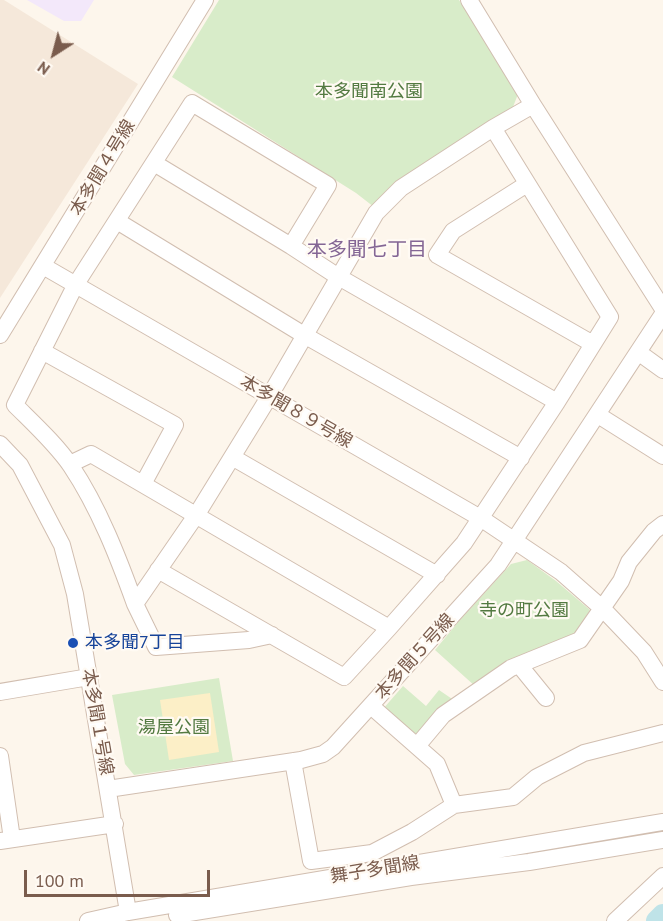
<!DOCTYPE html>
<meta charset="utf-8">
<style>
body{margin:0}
#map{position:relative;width:663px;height:921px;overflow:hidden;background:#fdf6ec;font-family:"PT Sans",sans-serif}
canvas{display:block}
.north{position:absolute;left:24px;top:24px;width:60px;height:60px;-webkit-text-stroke:4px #fffaf3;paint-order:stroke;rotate:216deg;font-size:16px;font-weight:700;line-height:24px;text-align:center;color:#7a5c4d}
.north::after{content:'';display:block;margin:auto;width:21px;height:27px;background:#7a5c4d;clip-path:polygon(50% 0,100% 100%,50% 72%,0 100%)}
.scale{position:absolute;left:24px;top:870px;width:186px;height:27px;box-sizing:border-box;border:3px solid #7a5c4d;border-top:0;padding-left:8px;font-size:18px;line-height:21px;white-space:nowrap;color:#7a5c4d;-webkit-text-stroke:4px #fffaf3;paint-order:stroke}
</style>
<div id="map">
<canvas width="663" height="921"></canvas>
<div class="north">N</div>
<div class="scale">100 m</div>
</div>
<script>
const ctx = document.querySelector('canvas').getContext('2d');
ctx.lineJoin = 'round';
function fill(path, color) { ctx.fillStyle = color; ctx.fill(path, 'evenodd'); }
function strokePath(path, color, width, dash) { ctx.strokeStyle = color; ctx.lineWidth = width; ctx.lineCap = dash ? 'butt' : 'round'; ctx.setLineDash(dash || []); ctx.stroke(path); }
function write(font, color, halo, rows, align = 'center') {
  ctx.font = font + ' "PT Sans","Noto Sans JP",sans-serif'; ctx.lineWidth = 4.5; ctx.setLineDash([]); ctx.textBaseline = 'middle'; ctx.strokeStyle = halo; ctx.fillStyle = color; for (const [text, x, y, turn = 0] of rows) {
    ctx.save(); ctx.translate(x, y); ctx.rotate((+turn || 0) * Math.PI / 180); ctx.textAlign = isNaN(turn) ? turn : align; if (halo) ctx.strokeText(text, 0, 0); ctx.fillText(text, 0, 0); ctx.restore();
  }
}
fill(new Path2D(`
 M0,0h4l134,84 -138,214z`), '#f5e8da');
fill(new Path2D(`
 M27,0h67l-13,21h-17z`), '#f3e8fa');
fill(new Path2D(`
 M219,0h240l59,94 -5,13 -124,83 -15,17 -18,-14 -184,-116z
 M527,560l29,21 34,29 -19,31 -95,46 -41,-37 24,-29 52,-57z
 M219,678l14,83 -99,14 -9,-11 -13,-69z
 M403,686l23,20 13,-16 19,13 -39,36 -36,-30z`), '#d8ecc9');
fill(new Path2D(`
 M210,693l9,59 -50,8 -9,-60z`), '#fcefc7');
strokePath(new Path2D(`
 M657,921l6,-6`), '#bfe3e8', 22);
const minor = new Path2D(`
 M469,0l64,105 130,204
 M154,163l137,83 46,30 220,126
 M527,184l-74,47 -16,24 156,89
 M117,221l187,114 217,123
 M43,266l439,253 79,53 42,37 41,43 19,30
 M0,335l205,-335
 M42,351l133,74 -32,59
 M638,352l25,18
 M598,415l65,41
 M0,444l20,21 42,80 13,49 53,318
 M232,457l205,118
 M70,464l21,-10 298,174
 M158,570l186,107 45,-49 75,-85 93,-141 53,-85 -117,-189
 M135,604c-17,-47 -36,-96 -64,-138 -15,-22 -37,-42 -56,-61l61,-121 116,-181 136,82 -37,61
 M272,635l-23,5 -93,7 -21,-43 62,-90 72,-117 107,-184 25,-25 92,-60 40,-23
 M520,666l26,32
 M0,692l89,-15
 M371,706l66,58 17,41
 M417,746l26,-31 68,-47 69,-28 41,-59 8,-19 25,-31 9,-7
 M0,756l12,83
 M293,761l18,100 61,-8 40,-21 42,-27 59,-8 24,-20 47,-24 79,-20
 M108,789l193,-29 22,-6 10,-7 165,-182 165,-251
 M0,841l115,-17
 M177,915l234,-38 118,-15 134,-22
 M88,921l40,-9 535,-90
 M615,921l48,-45`);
strokePath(minor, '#d1beb0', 18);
strokePath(minor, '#fff', 16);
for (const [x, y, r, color] of [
 [73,643,6,"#1a4fb4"]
]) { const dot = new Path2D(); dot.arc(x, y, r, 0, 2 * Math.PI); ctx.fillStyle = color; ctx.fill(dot); strokePath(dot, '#fffaf3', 2); }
write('18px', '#537a41', '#fffaf3', [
 ["本多聞南公園",369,92],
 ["寺の町公園",524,611],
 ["湯屋公園",174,728]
]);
write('18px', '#7a5c4d', '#fffaf3', [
 ["本多聞４号線",103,168,-59],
 ["本多聞８９号線",296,412,30],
 ["本多聞５号線",415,657,-48],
 ["本多聞１号線",97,722,80],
 ["舞子多聞線",375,870,-9]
]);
write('18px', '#164399', '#fffaf3', [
 ["本多聞7丁目",85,643]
], 'left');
write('20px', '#846695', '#fffaf3', [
 ["本多聞七丁目",367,250]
]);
</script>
